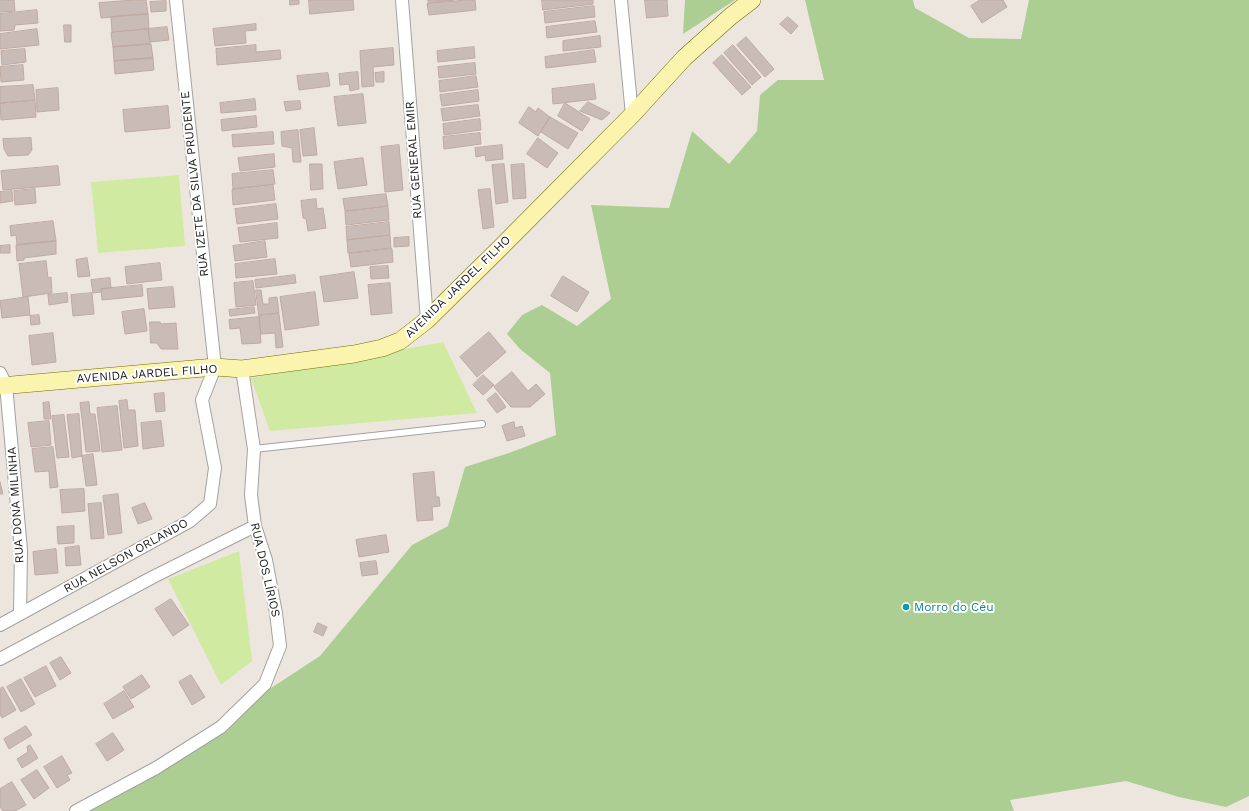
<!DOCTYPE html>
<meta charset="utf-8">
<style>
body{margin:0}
canvas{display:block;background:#ede6df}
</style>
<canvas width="1249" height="811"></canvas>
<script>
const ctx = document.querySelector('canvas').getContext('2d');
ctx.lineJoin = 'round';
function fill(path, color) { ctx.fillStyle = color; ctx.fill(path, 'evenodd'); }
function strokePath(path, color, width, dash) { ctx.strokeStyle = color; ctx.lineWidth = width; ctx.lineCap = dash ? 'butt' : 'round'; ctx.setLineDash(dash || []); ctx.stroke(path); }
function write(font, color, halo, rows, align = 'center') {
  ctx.font = font + ' "Work Sans",sans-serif'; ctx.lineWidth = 4; ctx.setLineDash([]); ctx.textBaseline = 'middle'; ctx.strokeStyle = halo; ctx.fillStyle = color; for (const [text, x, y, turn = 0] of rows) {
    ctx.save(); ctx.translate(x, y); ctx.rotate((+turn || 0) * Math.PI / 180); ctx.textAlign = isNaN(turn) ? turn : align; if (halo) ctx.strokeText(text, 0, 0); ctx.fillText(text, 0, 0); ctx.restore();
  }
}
fill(new Path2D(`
 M179,175l6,71 -87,7 -7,-71z
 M443,342l34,71 -207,18 -19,-53z
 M239,551l13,110 -31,24 -53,-106z`), '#d1eaa2');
fill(new Path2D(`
 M685,0h50l-52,34z
 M805,0h108l2,8 54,30 52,1 8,-39h220v796l-23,11 -47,-10 -53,-16 -116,19 4,11h-931l237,-155 92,-111 36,-19 17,-59 44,-14 47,-18 -6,-62 -30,-24 -13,-15 15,-19 20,-10 35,21 34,-27 -20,-94 78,3 23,-77 37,33 28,-33 3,-36 18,-15h46z`), '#adce92');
const building = new Path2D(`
 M0,0h14l1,11 -15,1z
 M135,0h11l2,14 -47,4 -2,-15z
 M290,0h9v4l-9,1z
 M309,0h44l1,10 -44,4z
 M428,0h26l-25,3z
 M466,0h9l1,10 -47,5 -2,-11z
 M542,0h51v4l-50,6z
 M645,0h22l1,16 -21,2z
 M980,0h23l4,7 -25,16 -11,-17z
 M166,1v10l-15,1 -1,-10z
 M594,6l1,11 -50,6 -1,-11z
 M37,10l1,13 -23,2 -1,5 -14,1v-17z
 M148,14l1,15 -37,3 -1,-15z
 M788,17l10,9 -7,8 -11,-10z
 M595,21l2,11 -50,6 -1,-11z
 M256,24v6l-11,1 1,12 -31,3 -2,-17z
 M64,25h7v17h-6z
 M167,27l2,13 -19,2 -2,-13z
 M37,29l2,16 -39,4v-15z
 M148,29l2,15 -37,3 -2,-14z
 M600,36l1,11 -38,4v-10z
 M746,37l28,32 -9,8 -28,-32z
 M151,44l2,14 -39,3 -1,-14z
 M256,45v7l24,-2 1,9 -64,6 -1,-16z
 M733,45l28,32 -9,8 -28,-32z
 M474,47l1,11 -37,4 -1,-11z
 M393,48l1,17 -21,2 1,19 -12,1 -2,-36z
 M25,49l1,13 -24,3 -1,-14z
 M594,50l2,12 -50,6 -1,-11z
 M722,55l29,32 -9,8 -29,-32z
 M153,58l1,12 -39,4 -1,-13z
 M475,63l1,11 -37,4 -1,-11z
 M23,65l1,15 -23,2 -1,-15z
 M358,72l1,17 -9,2 -1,-7 -9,1 -1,-11z
 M384,72v10h-8l-1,-9z
 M328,73l2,13 -31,4 -2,-14z
 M476,76l2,11 -38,5 -1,-11z
 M594,84l2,15 -43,5 -1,-15z
 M33,85l2,15 -35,3v-16z
 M58,88l1,22 -22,2 -1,-22z
 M478,90l1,11 -37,5 -2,-11z
 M363,94l3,29 -28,3 -4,-29z
 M255,99l1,11 -35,3 -1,-10z
 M35,101l1,16 -35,3 -1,-16z
 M300,101l1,8 -15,2 -2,-9z
 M588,102l22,11 -8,7 -22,-9z
 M565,103l25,16 -8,12 -24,-15z
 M478,105l2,11 -37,5 -2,-12z
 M168,106l2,22 -45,4 -2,-22z
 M529,107l7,5 2,-4 12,9 -12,19 -19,-13z
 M256,116l1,11 -35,4 -1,-11z
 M550,117l28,16 -10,16 -27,-17z
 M480,119l1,11 -37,5 -1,-11z
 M314,128l3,27 -14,1 -3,-26z
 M298,130l3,32h-8l-1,-14 -10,-2 -1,-14z
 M273,132l1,12 -41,3 -1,-12z
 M480,133l1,11 -37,5 -1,-12z
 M31,138l1,12 -4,5 -20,1 -4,-7 -1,-10z
 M538,138l20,15 -11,15 -20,-14z
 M399,145l4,45 -18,2 -4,-45z
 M502,145l1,14 -17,2 -1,-6 -9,2 -1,-9z
 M274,154l1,13 -35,4 -2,-13z
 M363,158l4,27 -29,4 -4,-27z
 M310,164h12l1,25 -12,1z
 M504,164l4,38 -12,2 -4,-39z
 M524,164l2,34 -13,1 -2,-34z
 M58,166l2,19 -57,5 -2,-19z
 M273,170l2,14 -42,5 -1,-15z
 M273,185l2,15 -42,5 -1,-15z
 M35,189l1,14 -21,2 -1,-14z
 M490,189l4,38 -11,2 -5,-39z
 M12,191l1,10 -13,2v-11z
 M386,194l2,12 -43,5 -2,-12z
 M316,199l1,10 6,-1 3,20 -18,3 -2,-12 -3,-1 -2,-17z
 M276,204l2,15 -41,5 -2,-15z
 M388,207l1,13 -43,5 -1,-13z
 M53,221l3,20 -39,4 -1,-10 -5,1 -1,-10z
 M389,222l1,13 -43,5 -1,-13z
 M277,223l1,15 -38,4 -2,-14z
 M390,236l1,12 -43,5 -1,-13z
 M409,237v9l-15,1v-9z
 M56,241v13l-32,4v2l-7,1 -1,-16z
 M265,241l2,16 -32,4 -2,-15z
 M10,245v8h-10v-7z
 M392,249l1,13 -42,5 -2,-13z
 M87,258l3,18 -12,1 -2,-17z
 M275,259l2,15 -41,4 -1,-14z
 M46,261l2,17 3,-1 1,16 -29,4 -4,-33z
 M160,263l2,17 -35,4 -2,-17z
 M388,266l1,12 -18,1 -1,-12z
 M354,272l4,26 -34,4 -4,-25z
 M295,275l1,8 -40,5 -1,-8z
 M563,276l26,16 -12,20 -26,-16z
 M110,278l1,10 -10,1v3l-8,1 -2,-13z
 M253,281l3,24 -20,2 -2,-24z
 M390,283l2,30 -21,2 -3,-30z
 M142,285l1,11 -41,4 -1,-11z
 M173,287l2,20 -26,2 -2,-20z
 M256,290h5l2,14h6v-6l8,-1 2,16 -20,2z
 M315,292l4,33 -34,5 -5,-33z
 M67,293l1,9 -19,3 -1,-10z
 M92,293l2,21 -21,2 -2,-21z
 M28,297l2,18 -28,3 -2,-17z
 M254,307l1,6 -25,3 -1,-6z
 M144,309l3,22 -22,3 -3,-22z
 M279,314l4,33 -7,1 -1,-15 -14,1 -2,-18z
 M39,315l1,9 -9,1 -1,-9z
 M259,317l2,26 -19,1 -2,-16 -10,1 -1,-9z
 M150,322h10l1,2 15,-1 2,26h-17l-4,-6h-6z
 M489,332l17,20 -29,25 -17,-20z
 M53,333l3,29 -24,3 -3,-29z
 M512,372l16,19 8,-7 9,10 -15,13h-19l-17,-20z
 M483,375l11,10 -11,10 -10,-10z
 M164,393l1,18 -9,1 -2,-18z
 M496,393l10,14 -9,6 -10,-13z
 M127,400l1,10h7l3,36 -14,2 -5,-47z
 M49,402l2,17h-7l-1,-16z
 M89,402l1,12h5l5,37 -14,1 -6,-49z
 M117,406l5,44 -20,2 -5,-44z
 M79,414l3,42 -10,2 -5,-43z
 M64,415l5,42 -12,1 -5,-42z
 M49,421l2,24 -20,2 -3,-24z
 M161,421l3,25 -21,3 -2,-26z
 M514,422l1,6 7,-2 3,10 -18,5 -5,-15z
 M53,447l5,40 -8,1 -1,-17 -14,1 -3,-23z
 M93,454l4,31 -11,1 -4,-30z
 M434,472l2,25h3l1,9 -8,1 1,13 -16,1 -4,-47z
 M0,482l3,12h-3z
 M84,489l1,22 -23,2 -2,-23z
 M118,494l4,39 -14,2 -5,-39z
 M101,503l3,35 -13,1 -3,-35z
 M145,503l7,16 -14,5 -6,-16z
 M74,526v17l-16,1 -1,-17z
 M386,535l3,17 -30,5 -3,-17z
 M79,546l2,19 -15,1 -1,-18z
 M56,549l2,24 -23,2 -2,-23z
 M376,561l2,13 -16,2 -2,-13z
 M171,599l18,26 -16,11 -18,-27z
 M318,623l9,4 -4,9 -9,-4z
 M61,657l10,16 -11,7 -10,-17z
 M46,666l10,20 -21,11 -11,-19z
 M142,675l8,12 -19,12 -8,-12z
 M191,675l14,22 -13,8 -13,-23z
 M21,679l14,25 -14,8 -14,-25z
 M3,687l13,23 -14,8 -2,-4v-25z
 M124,691l10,16 -21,12 -9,-15z
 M26,726l6,9 -23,14 -5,-10z
 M113,733l11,17 -17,11 -11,-17z
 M30,745l8,13 -16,10 -5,-9 11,-7 -1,-5z
 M62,756l10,17 -5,2 3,5 -13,8 -13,-21z
 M37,770l12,18 -15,11 -13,-19z
 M12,782l14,23 -11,6h-12l-3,-4v-18z`);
fill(building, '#c9bcb6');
strokePath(building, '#bfaaa2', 1);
const service = new Path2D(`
 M254,449l228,-25`);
const minor = new Path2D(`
 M402,0l25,320
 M621,0l11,115
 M0,373l6,12 15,165 -1,64
 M0,625l190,-104 20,-17 5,-36 -13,-68 13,-33 -39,-367
 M0,659l153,-82 102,-51
 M76,811l80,-43 65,-41 44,-43 15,-38 -4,-33 -10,-53 -11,-34 -4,-31 3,-46 -12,-80`);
const secondary = new Path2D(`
 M0,386l215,-19 27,2 112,-15 28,-6 18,-7 27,-21 72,-71 133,-134 52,-57 47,-42 21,-16`);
strokePath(service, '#a2a2a2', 8);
strokePath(minor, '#a2a2a2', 14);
strokePath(secondary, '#736e01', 18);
strokePath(service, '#fff', 6);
strokePath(minor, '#fff', 12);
strokePath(secondary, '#fbf4af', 17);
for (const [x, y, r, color] of [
 [906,607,4,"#0f9aa8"]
]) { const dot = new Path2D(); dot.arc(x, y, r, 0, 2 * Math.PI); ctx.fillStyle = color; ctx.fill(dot); strokePath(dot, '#fff', 1.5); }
write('12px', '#1b1b1b', '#fff', [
 ["RUA GENERAL EMIR",414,160,-94],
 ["RUA IZETE DA SILVA PRUDENTE",195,184,-96],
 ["AVENIDA JARDEL FILHO",458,287,-44],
 ["AVENIDA JARDEL FILHO",147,374,-4],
 ["RUA DONA MILINHA",16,505,-94],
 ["RUA NELSON ORLANDO",126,556,-29],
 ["RUA DOS LÍRIOS",265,570,77]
]);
write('12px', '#0d838f', '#fff', [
 ["Morro do Céu",914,607]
], 'left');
</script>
